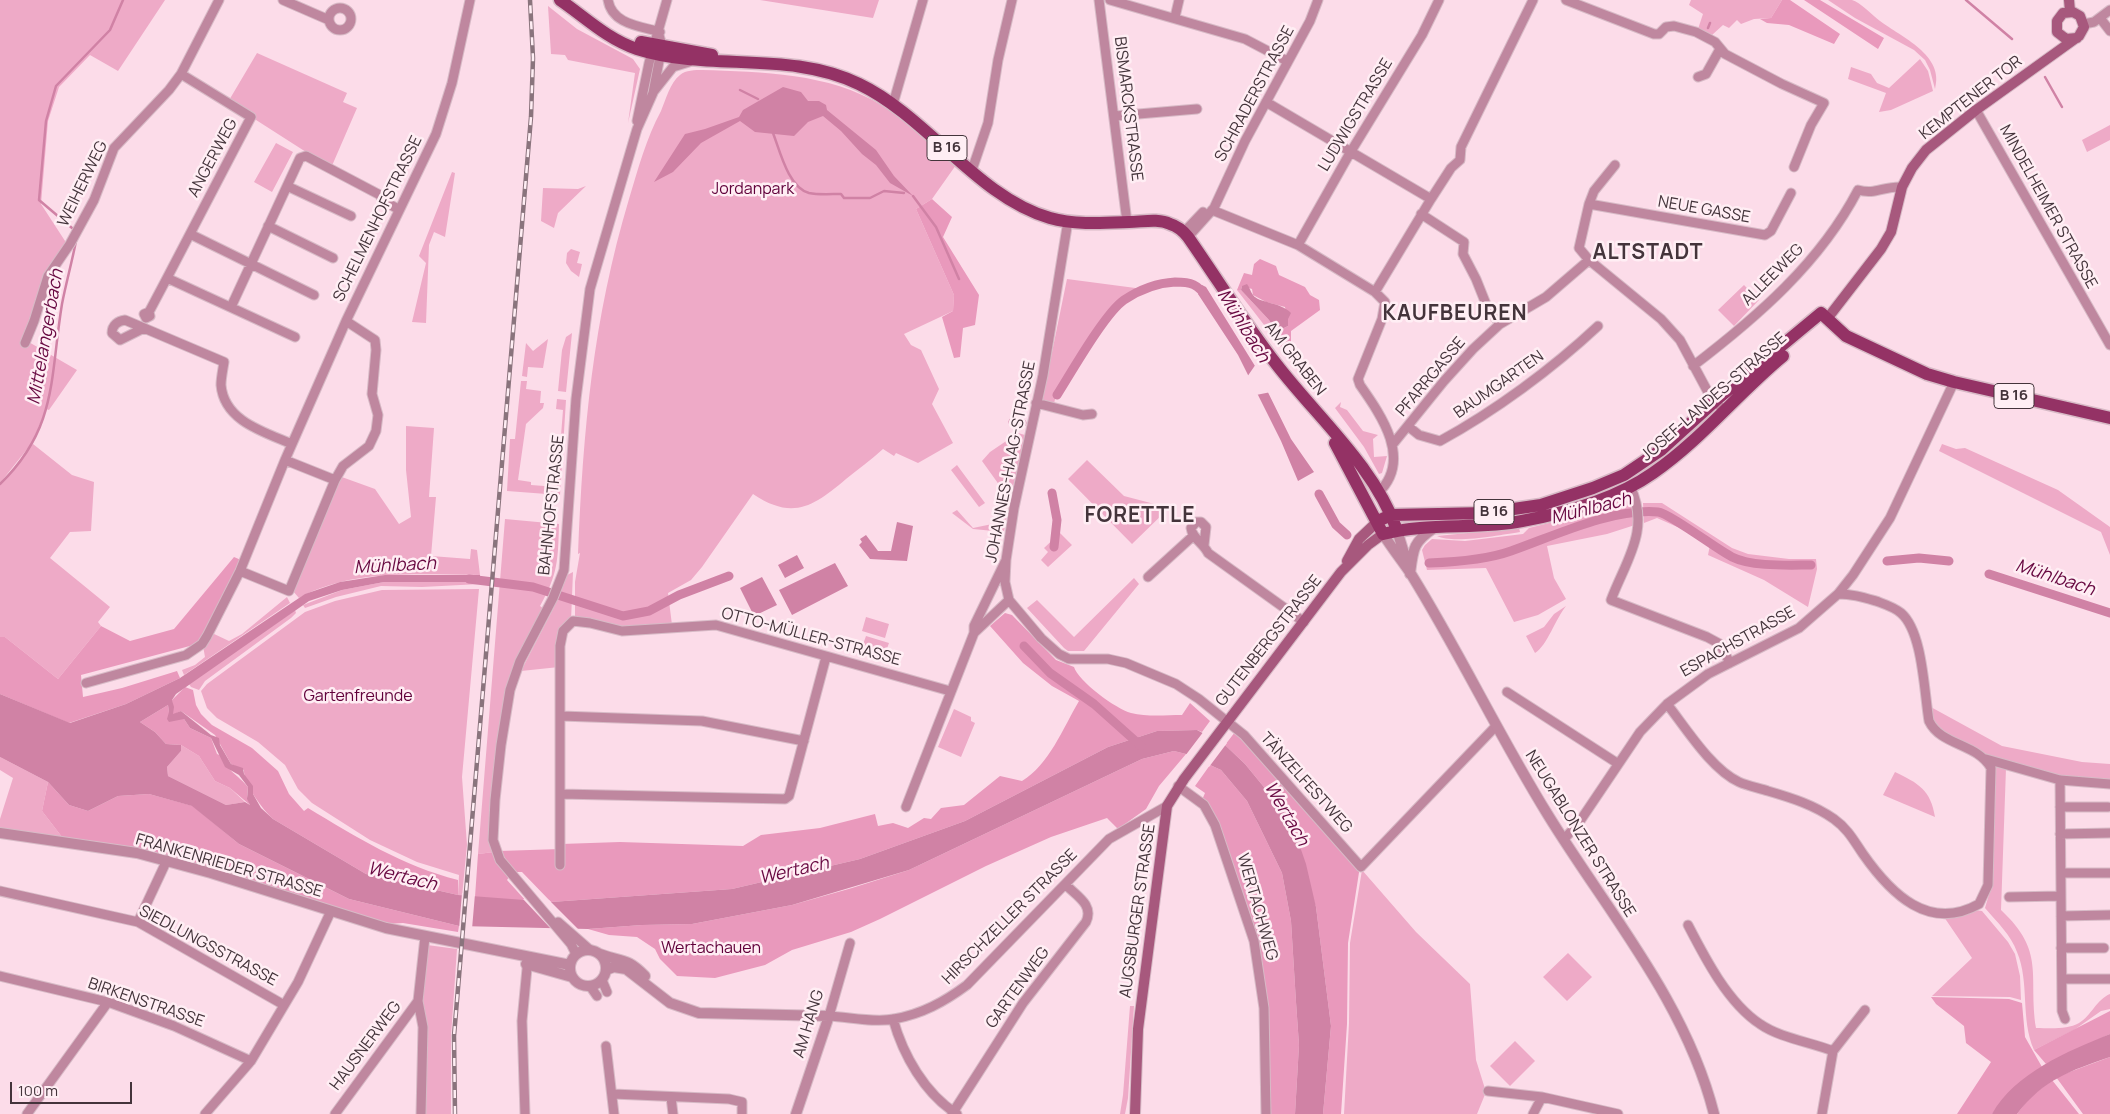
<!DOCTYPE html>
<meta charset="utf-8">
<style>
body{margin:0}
#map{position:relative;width:2110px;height:1114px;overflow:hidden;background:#fcdce9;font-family:Manrope,sans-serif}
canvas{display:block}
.scale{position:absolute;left:10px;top:1082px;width:122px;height:22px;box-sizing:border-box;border:2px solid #44343b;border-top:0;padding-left:6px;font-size:15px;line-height:18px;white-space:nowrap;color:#44343b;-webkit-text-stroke:4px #ffeef4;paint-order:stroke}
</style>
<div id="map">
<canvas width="2110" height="1114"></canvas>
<div class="scale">100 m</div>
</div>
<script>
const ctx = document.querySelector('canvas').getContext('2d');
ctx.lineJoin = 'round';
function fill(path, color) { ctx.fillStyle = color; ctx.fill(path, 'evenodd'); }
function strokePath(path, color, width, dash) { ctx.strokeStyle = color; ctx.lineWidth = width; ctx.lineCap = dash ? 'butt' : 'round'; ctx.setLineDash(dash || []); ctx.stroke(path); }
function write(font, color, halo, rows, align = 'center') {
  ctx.font = font + ' Manrope,sans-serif'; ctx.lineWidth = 5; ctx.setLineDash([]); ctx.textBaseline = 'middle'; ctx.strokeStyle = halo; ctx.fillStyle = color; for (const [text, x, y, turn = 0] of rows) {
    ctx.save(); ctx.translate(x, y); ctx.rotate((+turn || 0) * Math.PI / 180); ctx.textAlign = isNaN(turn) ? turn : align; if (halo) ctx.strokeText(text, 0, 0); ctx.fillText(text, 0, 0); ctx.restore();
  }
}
fill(new Path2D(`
 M0,0h165l-47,71 -28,-16 -31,32 -11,34 -7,83 26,40 -40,97 50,29 -28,40 -3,-1 -14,34 -32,40z
 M760,0h119l-6,18z
 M1691,0h91l-11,18 -17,1 -13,5 -4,-4 -8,8 -6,-3 -11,10 -14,-6 5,-15 -14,-9z
 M1828,0c7,0 17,0 24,0 8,2 20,15 28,21 21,16 65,34 55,68l-5,-19 -5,-10 -11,-10 -59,-32z
 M548,6l29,23 56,30 7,10 -12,54 7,-50 -67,-13 -3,-5 -14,-1z
 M257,53l90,40 -4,9 14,6 -26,60 -103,-66z
 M1920,59l8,12 5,20 -42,19 -12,2 7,-19 -38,-14 3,-12 20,7 6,9 12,5z
 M702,70c59,2 128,3 179,35 27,17 52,39 75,60l-24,34 -16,10 38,86 -1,16 -49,23 7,11 10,5 18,39 -7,15 21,39 -35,20 -22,-10 -2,3 -11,-7c-12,11 -25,20 -37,30 -32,27 -53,42 -93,15l-51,73 -11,13 -23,13 4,32 -50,3 -47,-8v-38l5,-29 -2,1c5,-124 15,-235 51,-355 9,-30 17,-60 32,-88 5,-12 9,-28 19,-36 6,-5 15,-5 22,-5z
 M2110,125v15l-23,12 -5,-12z
 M276,143l17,9 -21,40 -18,-10z
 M452,172l3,1 -10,64 -11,-5 -5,13 -3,78 -14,-1 14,-59 -7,-7z
 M586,186l-28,27 -4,15 -13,-7 2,-33 35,1z
 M571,249l9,3 -3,11 5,1 -3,13 -8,-6 -5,-8 1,-10z
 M1067,279l76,10 -21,10 -19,23 -47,72 -2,10 -12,-3z
 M1744,285l15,15 -25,26 -16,-16z
 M1237,290h4l28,30 6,10h5l-5,9z
 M572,333l-6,59 -8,-1 4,-41 4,-13z
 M548,339l-5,29 -15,-1 -1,10 -5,-1 4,-33 7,8z
 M521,381h6l-1,8 15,2 -1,12h4l-1,5 -17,16 -8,56 13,2v3l26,2 6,-77 -7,-1 1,-10 9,1 -6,95 -53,-4 3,-52h5z
 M1341,402l-1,5 7,3 16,21 15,4 -5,4 1,18 13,-1 -5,17 -3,1 -15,-27 -29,-39z
 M406,426l28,2 -5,69h7l-5,59 39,3 1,-10 6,1 3,25c-60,0 -127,-7 -181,23l-7,-8 47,-114 36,13 24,35 12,-7 -5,-47z
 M1018,433l7,2 -15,65 -28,-39 8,-9z
 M33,444l39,31 22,7 -3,49 -21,1 -20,26 60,49 -12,15 3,4 -43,53 -53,-42h-5v-152z
 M1942,444l14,5 9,-1 93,42 52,37v28l-9,-23 -162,-81z
 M1087,460l37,36 38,10 6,3 -36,35 -64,-65z
 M957,465l28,38 -6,4 -28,-37z
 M1626,500l7,6 2,19 -28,9 -60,12 7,32 12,21 -28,16 -24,7 -28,-54 -59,2 -5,-20 3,-5 7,-6 33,2 58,-7 6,-6 44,-11 44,-16z
 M1643,503h19l70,45 16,6 41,5h27l1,10 -9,38 -44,-27 -56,-25 2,-10 -19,-12 -34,-15 -13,5z
 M1000,508l8,2 -4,22 -31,-3 -21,-16 5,-3 16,18 29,-6 -5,-12z
 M505,519l54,5c-1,36 -1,50 -19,82l4,3 -36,80 -14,163 -16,2z
 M1519,528l1,4c-19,3 -67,12 -83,4z
 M1060,533l12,12 -24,22 -7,-7 7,-8 -4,-4z
 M573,572l-2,49 -9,10 -3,36 -38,4 32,-62 14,-34z
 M1134,578l5,6 -55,67h-16l-4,-3 -37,-40 10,-8 37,37z
 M384,582h96v2l-58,3 -41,-1 -45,11 -31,11 -2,-3 39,-15z
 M479,589l-17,188 5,68 -5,51 -4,-1 1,-20 -42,-13 -47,-22 -58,-37 -14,-14 -13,-24 -27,-23 -41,-24 -10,-10 -6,-17 6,-7 98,-72 30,-11 47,-11z
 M287,597l3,6 -106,72 -2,-5 13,-5 10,-8 -2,-11 9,-13 17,8 13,-7z
 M1566,606c-10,12 -19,40 -31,47l-9,-17 18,-9 10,-13z
 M295,610l1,3 -5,5 -86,63 -6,9 -8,-3 -2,-3z
 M866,617l23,7 -4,14 -23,-7z
 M866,636l23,7 -5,14 -23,-7z
 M1929,706l73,40 80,16 28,2v18l-49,-4 -73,-21 -49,-25 -5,-6z
 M954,709l17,8v4l4,2 -14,34 -23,-10z
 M181,745l18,11 16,25 15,7 15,14 -19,3 -58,-29 -1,-9 14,-16z
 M0,757l48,25 -6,29 20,26 -62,-8v-10l13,-41 -13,-8z
 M1991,764l15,4 -5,142c45,42 27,65 35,118 13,0 31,2 43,-5 12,-7 18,-24 31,-29v15l-9,2 -27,19 -40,20c-14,-32 -4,-67 -17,-98 -6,-17 -20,-30 -32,-44l7,-24z
 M1895,772c23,11 36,18 40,45l-52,-22z
 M1362,870l54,62 54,52 6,76 10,32 -9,22h-133l5,-91 1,-80z
 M1975,910l7,1 26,31 7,12 5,22 1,24 -11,-3 -78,-1 40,-38 -28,-41z
 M427,945l30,4 -6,87v78h-28l-3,-113z
 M1568,953l24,24 -25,24 -24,-24z
 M1130,1006h4l-6,92 -3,16h-5l3,-19z
 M1515,1041l20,20 -25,25 -20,-20z`), '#eeaac7');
fill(new Path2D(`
 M1782,0h8l50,34 -6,10 -45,-19 -22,-2 -7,-4 11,-1z
 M1804,0h16l64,38 -6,11z
 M932,199l20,18 -9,20 36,58 -4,30 -12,3 -3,29 -6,1 -12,-41 11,-6 1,-16 -38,-86z
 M1260,259l16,7 3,9 26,12 5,8 9,5 1,10 -29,21v11l-9,6 -7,-9 5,-9 8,-4 -3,-19 -19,-5 -13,-7 -1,-6 -10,-3 -1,4h-4l7,-17 8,2 2,-11z
 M234,557l7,3 -40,83 -120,32 2,22 39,-9 55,-17 3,7 -54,26 -57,19 -69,-29v-57h5l53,42 43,-53 29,15 44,-12z
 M1005,613l7,2 44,45 18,7c4,14 42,42 57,46 16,4 35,2 51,2l8,-12 20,18 -8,11 -5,-2 -40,1 -49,16 -143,74 -105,38 -128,30 -181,13 -29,-30h-8l-15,-21 62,-2v-5l59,-2 123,4 18,-11 59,-7 55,-14 3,12 15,-3 15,5 16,-10 7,1 10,-11 23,-3 36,-29 22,5c27,-16 41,-53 57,-80l-27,-15 -29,-23 -33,-37z
 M185,687l8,3 3,15 5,9 11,11 40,23 26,23 11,23 15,17 4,-3c48,29 95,58 150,72v15l-92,-21 -93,-55c-10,-9 -30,-36 -29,-49l-13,-6 -16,-29 -34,-24 -8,4 -1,-15z
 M168,705l1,7 15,7 6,9 21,10 6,16 5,2c2,12 17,20 26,31l-1,9 3,9 -20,-17 -15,-7 -16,-25 -18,-11 -15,-1 -11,-12 -15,-10z
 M1235,732l125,134 -12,77 -1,81 -6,90h-18l8,-88 -15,-119 -34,-98 -37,-45 -20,-19z
 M1174,751l12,3 -27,32 -13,23 -28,20 -11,-11 -56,19 -65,29 -106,53 -29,13 -59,18 -27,15 -50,13 -38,-2 -17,-17 -5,-10 -18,-12 -28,-2 -21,-6 54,-4 50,-1 100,-19 60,-17 57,-18 233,-111z
 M1210,765l11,5 26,31 35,72 9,48 5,81 3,43 -4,69h-27l-6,-145 -60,-169 3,-7 -10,-7z
 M48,782l21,23 19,6 30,-15 31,-2 44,12 46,38 110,55 110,27 -1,6 -55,-9 -17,1 -248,-74 -76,-13 -20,-26z
 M494,852l15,25 -2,3 19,21 -51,-4 3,-43z
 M1931,997l78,2 13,4 3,34 17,30 -16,11 -34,36h-35l34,-52 -25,-19 -2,-17 -28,-22z
 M2110,1011v23l-64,30 -12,-14z
 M2110,1057v57h-27l-27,-37z
 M2052,1080l27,34h-62l13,-17z`), '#e999bc');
fill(new Path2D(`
 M783,87l18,5 7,9h11l7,4 1,5 49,40 18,26 19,20 -23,-13 -14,-18 -14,-11 -21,-23 -18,-15 -15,6 -14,14 -39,-4 -15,-11 -39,22 -28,29 -19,10 31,-48 20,-5 34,-12 4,-7z
 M1247,284c3,4 3,7 6,11 5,8 28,7 38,18l-3,6v7l-8,4h-5l-6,-10 -28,-30 1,-4z
 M1202,285l4,2 49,79 36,73 23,33 -16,9 -17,-40 -43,-86 -40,-61z
 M897,522l16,4 -6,35 -37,-2 -11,-14 3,-3 -2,-3 6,-4 12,16h13z
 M797,555l7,13 -19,10 -7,-13z
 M835,563l13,23 -56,29 -13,-25z
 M385,575h95v7h-96l-42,8 -33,11 -133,93 -4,6 2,7 -1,7 8,-3 30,24 8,3 1,7 11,19 12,4 1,6 9,12v8l8,14 12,11 93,55 92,21 93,7 181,-13 128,-30 105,-38 143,-74 49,-16 40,-1 28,15 20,19 37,45 15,29 9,26 10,43 15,119 -8,88h-28l4,-69 -3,-43 -5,-81 -9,-48 -35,-72 -26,-31 -35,-16 -12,-3 -32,8 -233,111 -117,35 -100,19 -50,1 -54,4 -129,-3 -110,-27 -110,-55 -47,-38 -43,-12 -31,2 -30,15 -19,-6 -21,-23 -48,-25v-63l70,29 56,-19 54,-26 125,-84 35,-12zM168,705l1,7 -2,7 2,3 15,-3 6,9 21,10 14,29 14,8 9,12 -1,12 3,6 -5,-3 -19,3 -58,-29 -1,-9 14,-16v-6l-15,-1 -11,-12 -15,-10z
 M762,577l15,28 -23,11 -14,-28z
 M2110,1034v23c-40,14 -66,22 -93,57h-25c23,-41 76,-63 118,-80z`), '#d082a5');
fill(new Path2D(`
 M1256,364l5,9 10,19 -15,3 -9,-18z
 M1204,731l23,12 -18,24 -24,-11z
 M462,893l13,1 -3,35h-13z
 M523,899l26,1 31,31h-27z`), '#fcdce9');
strokePath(new Path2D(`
 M1966,0l46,39
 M1708,28l2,-5
 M2045,77l17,30
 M740,90l18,9
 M773,133c7,18 15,54 36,60 9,2 22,1 32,1l3,4h26l14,-7 20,2
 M913,196l23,31 23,52
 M72,228l-33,-28 7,-79 10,-35 54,-56 13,-30
 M0,484c58,-56 50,-108 62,-180 4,-21 10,-42 14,-63`), '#d082a5', 2.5);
strokePath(new Path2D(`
 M1057,395c14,-22 48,-82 67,-95 15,-10 33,-17 51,-18 16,0 23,2 32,16
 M1013,422l9,1
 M1052,493l5,27 -3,27
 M1319,494l17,31 11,10
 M1887,561l32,-3 30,3
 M1429,563c27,-1 57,-3 82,-12 43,-15 101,-43 147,-39 11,1 60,38 74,45 20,10 57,8 79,8
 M1989,574l121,39
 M469,579l64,8 90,29 26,-5 30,-16 50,-19
 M1024,646l26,27 44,31 47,42`), '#d082a5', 9);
const minor = new Path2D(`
 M283,0l46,20
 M608,0c4,24 31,26 52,32
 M1099,0l28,222
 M1110,0l135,39 42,22
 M1566,0l88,34h5l7,-7 8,-1 22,6 19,10 10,12 57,30 42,19 -13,22 -17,42
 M329 19a11 11 0 1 1 22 0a11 11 0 1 1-22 0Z
 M1175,17l4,-17
 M2100,18l10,13
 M2084,24l10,-2 16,-12
 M181,74l70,43 -84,161 128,59
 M1698,77l8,-3 14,-25
 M654,91l19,-24 16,-5
 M1266,102l165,97
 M893,104l30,-104
 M1976,110l134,235
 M1115,116l82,-7
 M637,121l12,-58 18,-63
 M1615,165l-21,26 -5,13 -10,44 10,12 72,59 19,21 29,54 14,16
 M972,170l16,-47 10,-63 14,-60
 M287,186l64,30
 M1589,204l176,31 6,-4 20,-38
 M1212,210l86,35 77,47 10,10 -3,17 -24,60 2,6c21,30 53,75 18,108
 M1421,214l43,28 -1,12 13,25 10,25 14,20
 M1068,221l-25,154 -29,133 -8,52 -1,22 4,18 32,38 18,16 10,5h39l18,4 50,21 23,15 45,36 117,132 135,-141
 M268,226l65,32
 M1184,232l19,-20
 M190,234l124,61
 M1188,237l26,-29 31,-67 65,-120 8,-21
 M1298,245l52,-92 72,-118 17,-35
 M1375,292l56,-93 20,-31 9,-8 1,-13 72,-147
 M231,307l69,-149 6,-2 74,39 2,5 16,9
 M149,312l-5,2 2,4 4,-2 -1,-4 18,-34
 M144,328l-24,12 -8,-7c0,-8 6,-12 13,-13l99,42c-1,7 -3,16 -3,23 3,36 43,47 71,59
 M25,343l9,-22 14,-45 22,-32 24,-44 20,-52 55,-58 12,-16 38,-74
 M1693,366c64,-49 127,-103 165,-176 18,5 25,-4 44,-3
 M1036,403l47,12 9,-1
 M1409,427l10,8 21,6c55,-30 112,-72 158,-115
 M1393,444l51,-63 29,-32 27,-25 46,-27 43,-37
 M335,480l8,-14 26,-20 7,-15 2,-16 -6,-21 4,-44 -1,-10 -29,-19
 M1630,486c21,44 -4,74 -19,114l96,37 13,7 10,19
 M1204,545l2,-18 -5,-5h-5l-5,6c1,10 13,16 17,25l96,69
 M240,571l49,20 46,-111 -50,-20
 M1148,577l45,-41
 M974,633l35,-33
 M86,683l100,-28 16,-11 5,-8 33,-65 45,-111 61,-139 90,-187 16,-51 18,-83
 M1507,692l110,71
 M1667,704c19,24 44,65 72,78 9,4 20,6 29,9 24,7 46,14 66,28 14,10 20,22 29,35 28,40 66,78 116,50l9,-19 3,-117c-14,-25 -50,-22 -62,-47 -5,-29 -6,-89 -28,-108 -7,-6 -17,-9 -25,-12 -14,-4 -24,-7 -38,-7
 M561,716l141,5 102,20
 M1986,759l74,21 50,4
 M2060,780l2,231 3,8
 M1178,786l26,19 11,20 39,116 10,67 2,106
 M561,794l224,5 4,-3 37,-139
 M906,807l68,-174v-7l31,-64
 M2060,807h48
 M2060,834l50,-1
 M1564,839l14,-15 62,-92 27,-28 41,-30 91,-46 39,-34 15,-19 37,-57 64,-136
 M560,865v-219l3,-15 10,-10 17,2 32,8 94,-6 234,66
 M2061,873h49
 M0,891l138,31 146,83
 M2009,897l52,-1
 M2061,916l49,-1
 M138,922l29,-62
 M558,922l32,28
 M1688,925c17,33 40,78 72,99 20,14 50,18 73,27
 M850,943l-21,73c20,1 45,7 65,3 28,-5 50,-17 73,-34l142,-146 58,-33
 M2061,948h43
 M576,954l-5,-10 -71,-84 -7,-20 2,-40 6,-55 9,-55 10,-29 33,-63 11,-28 12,-171 14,-110 47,-160 16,-36 9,-47 -3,-11
 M0,976l108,26 66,24 77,35
 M2062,979h48
 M602,980l5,12
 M590,986l7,10
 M418,1001l5,26 -2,87
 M893,1019c10,36 32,75 64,95
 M606,1046l8,68
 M1488,1091l54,6
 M613,1094l116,5 13,3v12
 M671,1097l2,17
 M27,1114l81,-112
 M205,1114l46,-53 47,-79 33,-71
 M335,1114l83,-113 7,-64
 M525,1114l-3,-93 6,-63
 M952,1114l71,-111 63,-81c8,-17 -9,-26 -20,-37
 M1533,1114l9,-17 76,17
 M1822,1114l11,-63 32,-41`);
const tertiary = new Path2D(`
 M1397,530l10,33
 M1383,534c9,14 19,27 28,40 49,79 88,162 137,241 59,96 138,187 166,299
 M1410,574c3,-25 3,-32 24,-46
 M0,833l137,20 74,20 175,55 184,37
 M570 968a18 18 0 1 1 36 0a18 18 0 1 1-36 0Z
 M600,954c21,8 27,3 45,22
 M526,964l46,13
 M606,970l8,-3 12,2 44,34 29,10 130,3 -33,98`);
const secondary = new Path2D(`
 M2069,0l1,11
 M1827,319l54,-70 10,-17 11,-45 10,-19 14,-18 50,-40 103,-74 5,-9 -4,-11 -7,-4 -10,1 -6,8v11l9,7 11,-1
 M1347,561l12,-22 19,-18
 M1135,1114l3,-85 29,-223 17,-27 157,-207 27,-27 15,-11`);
const primary = new Path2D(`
 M560,0c25,17 47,39 77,49 72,23 152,1 222,35 69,33 118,113 191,134 24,7 54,5 79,4 13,0 29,-4 41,2 7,2 14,8 18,13 30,43 57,87 89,128 41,53 97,101 120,165
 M641,42l71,13
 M1335,443l48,91c45,-12 94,-4 139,-13 44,-8 94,-22 131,-48 48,-33 85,-80 130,-117
 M1378,521l13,-6 95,-2 55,-8 52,-17 31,-13 37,-25 54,-49 106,-88 25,23 81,38 27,8 156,36`);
strokePath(minor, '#d7bac6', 11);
strokePath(tertiary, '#d7bac6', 12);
strokePath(secondary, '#d7bac6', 12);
strokePath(primary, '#d7bac6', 15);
strokePath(minor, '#bf879f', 9);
strokePath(tertiary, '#bf879f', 10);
strokePath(secondary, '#a7587d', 10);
strokePath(primary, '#943265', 12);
const rail = new Path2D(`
 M455,1114l-1,-78 77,-919 2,-59 -3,-58`);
strokePath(rail, '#8a747d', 4.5);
strokePath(rail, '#ffeef4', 2.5, [8]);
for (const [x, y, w] of [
 [947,148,40],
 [2014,396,40],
 [1494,512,40]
]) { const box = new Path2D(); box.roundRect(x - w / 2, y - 12.5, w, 25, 4); ctx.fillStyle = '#ffeef4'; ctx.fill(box); strokePath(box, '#44343b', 1); }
write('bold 15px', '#44343b', null, [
 ["B 16",947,148],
 ["B 16",2014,396],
 ["B 16",1494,512]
]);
write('16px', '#44343b', '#ffeef4', [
 ["SCHRADERSTRASSE",1255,94,-62],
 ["KEMPTENER TOR",1971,98,-38],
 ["BISMARCKSTRASSE",1128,109,83],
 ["LUDWIGSTRASSE",1356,115,-59],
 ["ANGERWEG",213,158,-62],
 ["WEIHERWEG",83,184,-64],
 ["MINDELHEIMER STRASSE",2048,207,61],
 ["NEUE GASSE",1704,210,10],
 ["SCHELMENHOFSTRASSE",378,219,-64],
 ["ALLEEWEG",1773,275,-45],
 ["AM GRABEN",1295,359,52],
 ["PFARRGASSE",1431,377,-50],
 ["BAUMGARTEN",1499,385,-35],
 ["JOSEF-LANDES-STRASSE",1714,397,-41],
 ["JOHANNES-HAAG-STRASSE",1011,462,-79],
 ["BAHNHOFSTRASSE",552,505,-84],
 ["OTTO-MÜLLER-STRASSE",811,637,15],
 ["GUTENBERGSTRASSE",1269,641,-52],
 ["ESPACHSTRASSE",1738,642,-29],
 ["TÄNZELFESTWEG",1306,783,48],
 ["NEUGABLONZER STRASSE",1580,834,58],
 ["FRANKENRIEDER STRASSE",229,866,16],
 ["WERTACHWEG",1257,907,74],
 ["AUGSBURGER STRASSE",1138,911,-82],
 ["HIRSCHZELLER STRASSE",1010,917,-45],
 ["SIEDLUNGSSTRASSE",208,946,28],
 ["GARTENWEG",1018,988,-54],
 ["BIRKENSTRASSE",146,1003,19],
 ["AM HANG",809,1024,-73],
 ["HAUSNERWEG",366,1046,-53]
]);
write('16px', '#60003a', '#ffeef4', [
 ["Jordanpark",753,190],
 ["Gartenfreunde",358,697],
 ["Wertachauen",711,949]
]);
write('italic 18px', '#680841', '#ffeef4', [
 ["Mühlbach",1243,326,58],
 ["Mittelangerbach",46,337,-80],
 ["Mühlbach",1591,509,-14],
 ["Mühlbach",395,566,-3],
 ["Mühlbach",2055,578,18],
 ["Wertach",1286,814,60],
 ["Wertach",794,871,-13],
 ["Wertach",402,877,14]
]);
ctx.letterSpacing = '1px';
write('bold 21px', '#44343b', '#ffeef4', [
 ["ALTSTADT",1648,253],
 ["KAUFBEUREN",1455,314],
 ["FORETTLE",1140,516]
]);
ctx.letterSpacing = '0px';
</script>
